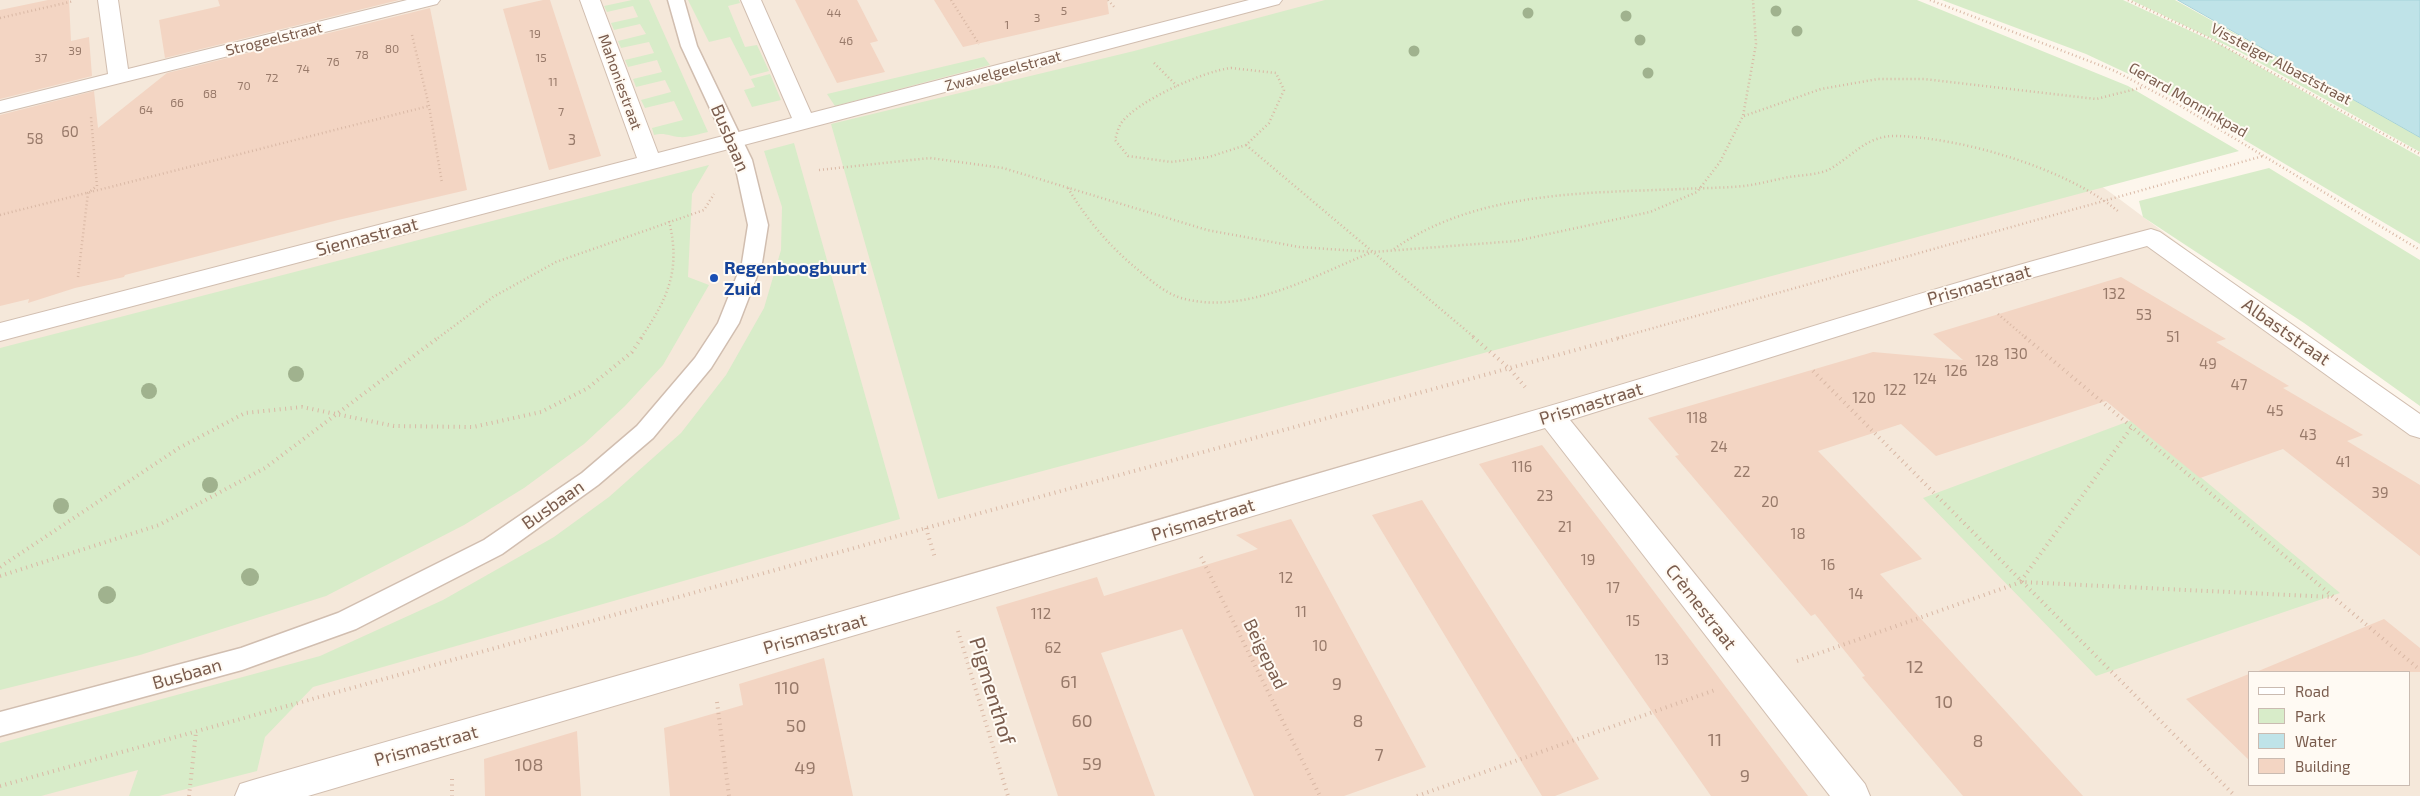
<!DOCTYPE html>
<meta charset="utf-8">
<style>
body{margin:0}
#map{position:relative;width:2420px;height:796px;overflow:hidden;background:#fdf6ec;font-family:"Exo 2",sans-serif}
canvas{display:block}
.legend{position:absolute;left:2248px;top:671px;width:162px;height:115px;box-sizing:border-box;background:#fffaf3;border:1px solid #cabbb1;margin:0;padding:6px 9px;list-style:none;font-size:15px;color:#7a5c4d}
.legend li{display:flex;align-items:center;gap:10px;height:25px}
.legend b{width:25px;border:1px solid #cabbb1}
</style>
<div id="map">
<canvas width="2420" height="796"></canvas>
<ul class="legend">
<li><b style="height:6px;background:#fff"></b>Road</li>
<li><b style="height:14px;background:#d8ecc9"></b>Park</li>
<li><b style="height:14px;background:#bfe3e8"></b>Water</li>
<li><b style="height:14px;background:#f3d5c3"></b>Building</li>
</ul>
</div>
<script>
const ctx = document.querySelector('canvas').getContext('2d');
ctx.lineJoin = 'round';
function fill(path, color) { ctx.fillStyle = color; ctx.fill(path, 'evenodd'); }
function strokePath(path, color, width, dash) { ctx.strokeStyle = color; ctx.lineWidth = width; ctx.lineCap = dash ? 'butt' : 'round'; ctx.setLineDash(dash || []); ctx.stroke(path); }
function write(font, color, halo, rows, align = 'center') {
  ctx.font = font + ' "Exo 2",sans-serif'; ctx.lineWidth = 4; ctx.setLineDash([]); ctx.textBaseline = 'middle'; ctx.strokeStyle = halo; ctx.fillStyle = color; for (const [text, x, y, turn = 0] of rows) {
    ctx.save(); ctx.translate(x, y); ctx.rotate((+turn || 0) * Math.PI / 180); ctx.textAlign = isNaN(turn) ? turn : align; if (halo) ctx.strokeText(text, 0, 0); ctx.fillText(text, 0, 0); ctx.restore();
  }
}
fill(new Path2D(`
 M0,0h1840l278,198 302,226v372h-2420zM2249,672h160v113h-160z`), '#f5e8da');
fill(new Path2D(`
 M632,0h17l59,132c-10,2 -20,6 -29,5 -10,-1 -14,-5 -25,-2l-2,-7 31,-8 -9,-19 -29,7 -4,-8 30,-8 -6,-12 -29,7 -3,-8 29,-7 -5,-12 -29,7 -3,-7 29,-7 -5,-11 -28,6 -3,-7 28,-7 -6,-10 -26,6 -3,-7 27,-6 -5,-11 -26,6 -3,-6z
 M688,0h51l1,3 -12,3 17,41 12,-2 12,26 -19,5 -20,-39 -21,5z
 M1325,0h592l211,86 111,65 -1301,348 -107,-375 303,-73z
 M1942,0h181l98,45 199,112v87l-270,-160 -64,-30z
 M2131,0h44l245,137v15l-180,-100z
 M984,57l6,8 -155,41 -8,-12z
 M770,74l11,26 -29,7 -8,-17 11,-3 -4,-8z
 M794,143l106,376 -587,168 -48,50 -8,34 -98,25h-30l9,-26 -97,26h-41v-53l320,-87 123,-56 111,-63 55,-40 72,-64 45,-58 38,-67 17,-58 1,-43 -18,-56z
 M709,165l-17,29 -4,83 21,8 -46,80 -38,41 -41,38 -60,44 -60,37 -138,71 -186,59 -140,35v-342z
 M2269,168l151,92v146l-116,-83 -161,-106 -4,-16z
 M2132,420l208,173 -244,83 -173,-178z`), '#d8ecc9');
const water = new Path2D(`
 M2178,0h242v137z`);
fill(water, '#bfe3e8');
strokePath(water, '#a5d3da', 1);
fill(new Path2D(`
 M48,0h21l2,41 18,-4 3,39 -92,23v-89z
 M218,0h181l-234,58 -6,-38 61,-14z
 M543,0h7l51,156 -52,14 -46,-161z
 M795,0h62l21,41 -8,2 15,29 -48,11z
 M934,0h173l2,14 -146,33z
 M430,8l37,182 -129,30 -213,55 -1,2 -49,11 -47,15 1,-4 -29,7v-191l94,-24 4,37 69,-55z
 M2121,277l105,62 -10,3 73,44 -6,2 80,47 -16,6 73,44v71l-137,-107 -83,29 -94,-77 -170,55 -35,-32 -83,27 104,108 -42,15 203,222h-120l-101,-119 3,-1 -50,-62 -4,2 -136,-160 4,-1 -31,-37 225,-66 90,8 -30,-26z
 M1542,445l67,87 199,264h-97l-232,-332z
 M1422,500l48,76 129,203 -44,17h-13l-170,-281z
 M1291,519l135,248 -82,29h-90l-72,-167 -81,24 54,143h-97l-62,-189 101,-30 7,19 154,-47 -22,-14z
 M2384,619l36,29v24h-164z
 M824,658l29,138h-183l-6,-68 79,-23 -4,-21z
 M2249,674v86l-63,-61z
 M577,731l4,65h-96l-1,-37z`), '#f3d5c3');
const service = new Path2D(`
 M668,0h16l13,46 55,114 16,65 -6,38 -23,60 -28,45 -58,70 -55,47 -96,69 -146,75 -114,41 -242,66v-24l241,-64 97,-35 146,-73 98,-67 55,-47 58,-68 23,-35 24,-60 6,-38 -14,-65 -53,-114z`);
const minor = new Path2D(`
 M98,0h20l10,69 279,-69h33l-3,4 -437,109v-12l108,-27z
 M580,0h20l58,153 134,-35 -51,-118h20l50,113 438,-113h33l-3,4 -1279,337v-18l637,-165z
 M2151,229l9,3 260,182v24l-10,-3 -263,-189 -171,47 -406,127 295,364 5,12h-40l-285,-368 -598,180 -639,188h-73l5,-12 13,-4c423,-121 847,-242 1269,-366 210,-61 417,-130 629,-185z`);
strokePath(service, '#d1beb0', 3);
strokePath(minor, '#d1beb0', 2);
strokePath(new Path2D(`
 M951,0l28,44
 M1108,0l8,9
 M1930,0l185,71 64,34 241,145
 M2128,0l79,37 213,117
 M0,18l74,-17
 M412,35l17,71 13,77
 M1154,63l23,23
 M1231,68l45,5 8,17 -15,33 -23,22 -37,12 -38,5 -43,-6 -13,-16c2,-6 3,-13 7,-18 17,-22 82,-51 109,-54z
 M1744,116l77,-27 57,-10h46l172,20 48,-12
 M1246,145l229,193
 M819,170l111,-12 73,10 204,62 92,17 74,5 143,-11 134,-29 47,-20 23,-30 23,-46 13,-72 -3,-44
 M1068,188c17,29 38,54 63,76 15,12 31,28 50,34 64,18 132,-22 189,-45
 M0,215l429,-109
 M1394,249c82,-58 192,-56 288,-60 20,-1 41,-1 62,-3 15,-2 30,-6 45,-9 12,-2 30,-2 41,-8 24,-14 37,-34 67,-33 67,2 171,33 222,76
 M78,277l10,-84 9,-7 -6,-69
 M1998,314l28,24
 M438,338l55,-41 63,-35 148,-52 10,-16
 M641,338c27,-40 40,-68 28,-117
 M1618,338l645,-182`), '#d9b8a5', 2.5, [1, 3]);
strokePath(new Path2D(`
 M1473,337l37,32 15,18
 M2025,337l395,333
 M1813,371l422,425
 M926,528l9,30
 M1201,557l119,239
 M0,567l179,-119 66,-35 57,-6 92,19 79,1 68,-15 47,-24 44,-36 10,-15
 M0,576l159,-51 106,-57 174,-131
 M2021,581l110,-153
 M958,631l50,165
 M1797,661l224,-79 311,15
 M717,702l12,94
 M452,779v17
 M0,786l926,-258 697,-191
 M189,796l7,-64
 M1417,796l298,-106`), '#d9b8a5', 4, [1, 4.5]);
fill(service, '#fff');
fill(minor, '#fff');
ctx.fillStyle = '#a0b28e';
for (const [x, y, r] of [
 [1776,11,5.5],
 [1528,13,5.5],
 [1626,16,5.5],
 [1797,31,5.5],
 [1640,40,5.5],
 [1414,51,5.5],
 [1648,73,5.5],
 [296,374,8],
 [149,391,8],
 [210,485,8],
 [61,506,8],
 [250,577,9],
 [107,595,9]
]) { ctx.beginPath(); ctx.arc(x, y, r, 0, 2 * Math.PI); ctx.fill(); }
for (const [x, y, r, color] of [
 [714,278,5,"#1a4fb4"]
]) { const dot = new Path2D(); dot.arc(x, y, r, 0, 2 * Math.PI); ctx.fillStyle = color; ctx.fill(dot); strokePath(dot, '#fffaf3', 2); }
write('12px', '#987a6a', null, [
 ["5",1064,11],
 ["44",834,13],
 ["3",1037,18],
 ["1",1007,25],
 ["19",535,34],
 ["46",846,41],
 ["80",392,49],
 ["39",75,51],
 ["78",362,55],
 ["37",41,58],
 ["15",541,58],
 ["76",333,62],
 ["74",303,69],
 ["72",272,78],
 ["11",553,82],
 ["70",244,86],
 ["68",210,94],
 ["66",177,103],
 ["64",146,110],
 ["7",561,112]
]);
write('15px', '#7a5c4d', '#fffaf3', [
 ["Strogeelstraat",274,39,-14],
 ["Vissteiger Albaststraat",2281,64,28],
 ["Zwavelgeelstraat",1003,71,-15],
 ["Mahoniestraat",620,82,70],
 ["Gerard Monninkpad",2188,100,30]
]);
write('15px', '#987a6a', null, [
 ["60",70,132],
 ["58",35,139],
 ["3",572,140],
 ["132",2114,294],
 ["53",2144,315],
 ["51",2173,337],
 ["130",2016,354],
 ["128",1987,361],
 ["49",2208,364],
 ["126",1956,371],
 ["124",1925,379],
 ["47",2239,385],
 ["122",1895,390],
 ["120",1864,398],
 ["45",2275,411],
 ["118",1697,418],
 ["43",2308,435],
 ["24",1719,447],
 ["41",2343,462],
 ["116",1522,467],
 ["22",1742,472],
 ["39",2380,493],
 ["23",1545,496],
 ["20",1770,502],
 ["21",1565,527],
 ["18",1798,534],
 ["19",1588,560],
 ["16",1828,565],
 ["12",1286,578],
 ["17",1613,588],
 ["14",1856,594],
 ["11",1301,612],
 ["112",1041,614],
 ["15",1633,621],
 ["10",1320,646],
 ["62",1053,648],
 ["13",1662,660]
]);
write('18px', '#7a5c4d', '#fffaf3', [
 ["Busbaan",730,138,67],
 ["Siennastraat",367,237,-15],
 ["Prismastraat",1979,285,-16],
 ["Albaststraat",2286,332,35],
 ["Prismastraat",1591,404,-17],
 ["Busbaan",553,505,-35],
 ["Prismastraat",1203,520,-17],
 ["Crèmestraat",1701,607,52],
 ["Prismastraat",815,634,-16],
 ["Beigepad",1265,654,64],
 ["Busbaan",187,674,-16],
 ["Prismastraat",426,746,-16]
]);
write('bold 18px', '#164399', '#fffaf3', [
 ["Regenboogbuurt",724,268],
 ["Zuid",724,289]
], 'left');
write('18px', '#987a6a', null, [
 ["12",1915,667],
 ["61",1069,682],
 ["9",1337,684],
 ["110",787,688],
 ["10",1944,702],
 ["60",1082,721],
 ["8",1358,721],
 ["50",796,726],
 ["11",1715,740],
 ["8",1978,741],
 ["7",1379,755],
 ["59",1092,764],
 ["108",529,765],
 ["49",805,768],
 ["9",1745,776]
]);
write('21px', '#7a5c4d', '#fffaf3', [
 ["Pigmenthof",992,691,73]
]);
</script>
